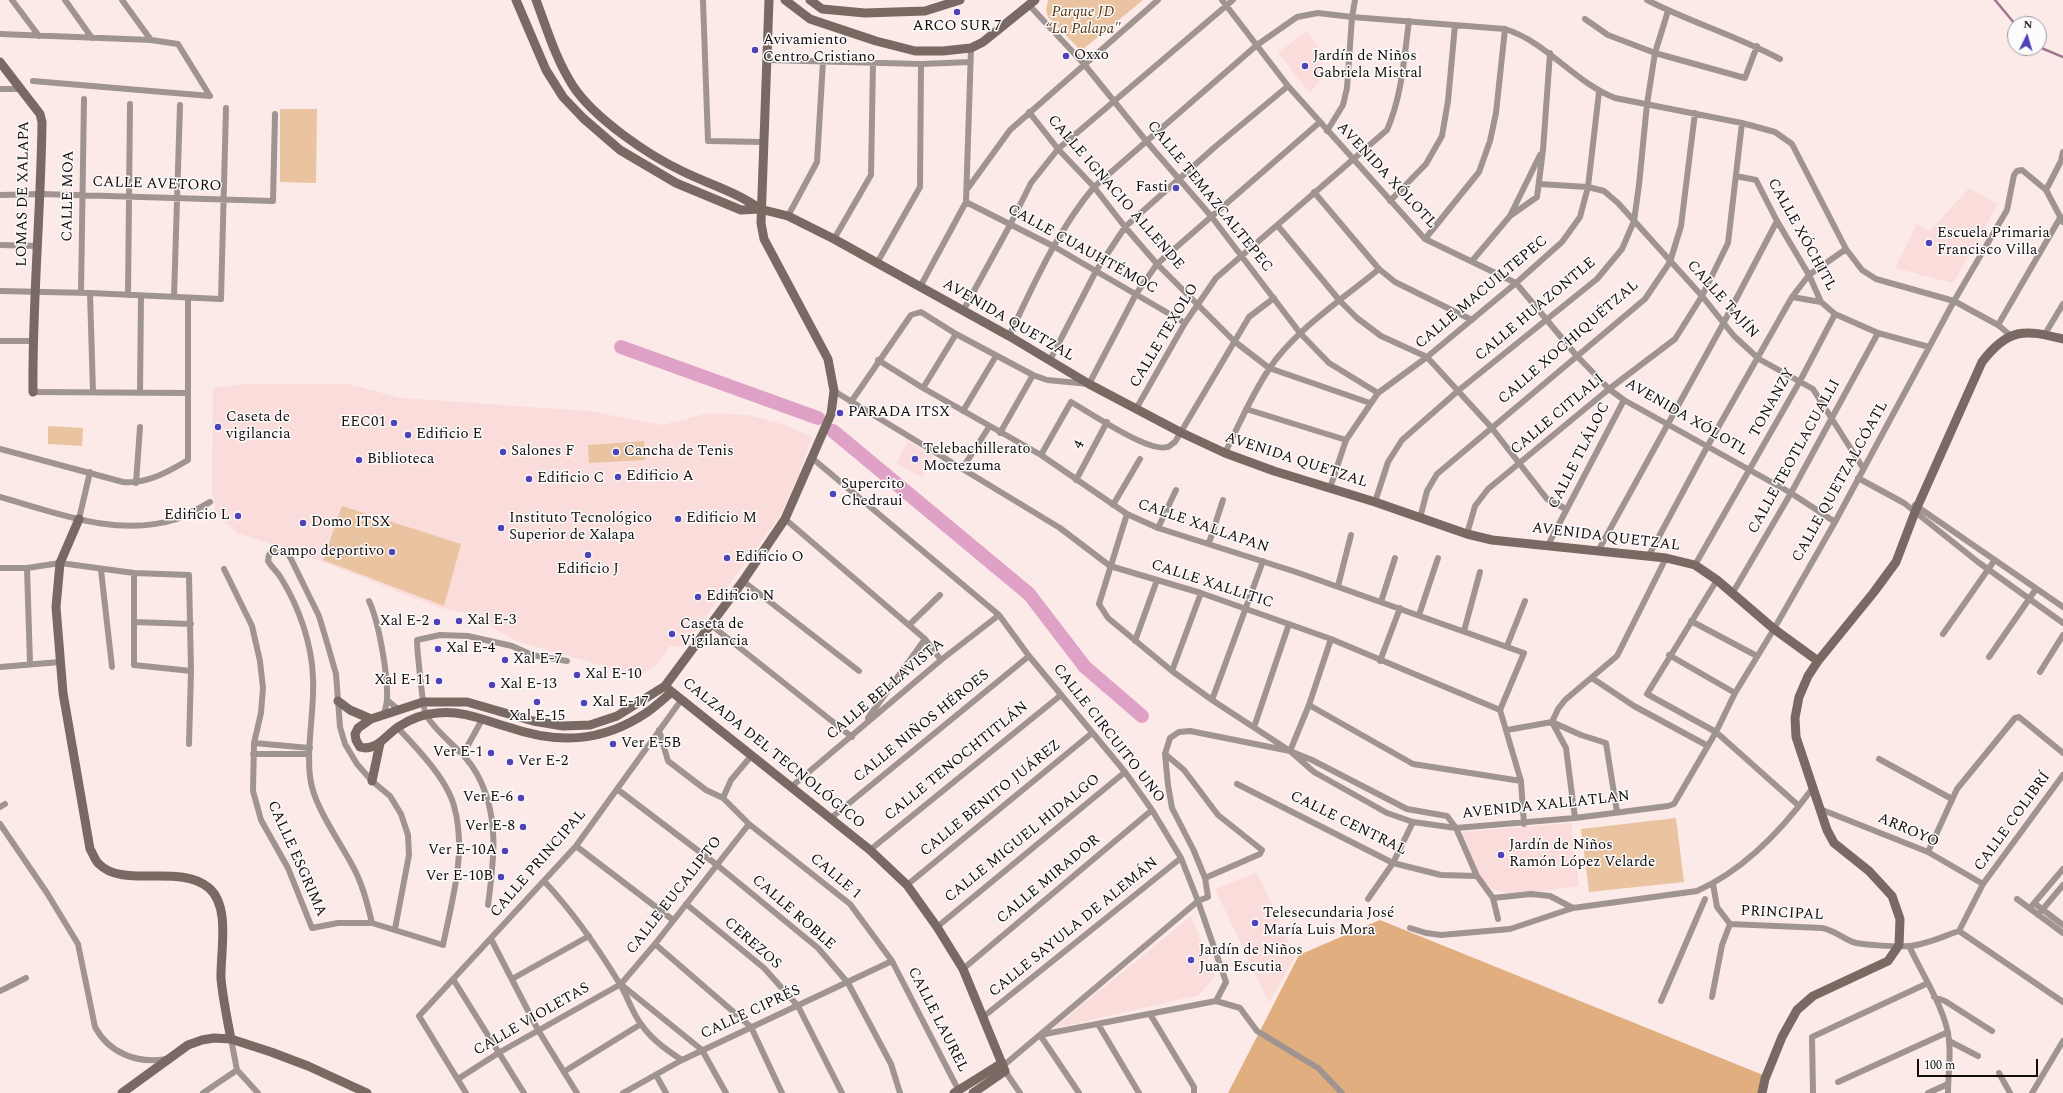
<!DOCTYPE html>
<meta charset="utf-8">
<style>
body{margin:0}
#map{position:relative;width:2063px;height:1093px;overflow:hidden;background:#fceae9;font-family:Spectral,serif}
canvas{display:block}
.north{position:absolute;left:2007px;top:16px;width:40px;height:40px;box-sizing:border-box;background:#fcfcfc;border:1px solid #9f9c9c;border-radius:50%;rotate:5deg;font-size:11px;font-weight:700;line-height:16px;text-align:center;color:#140b0b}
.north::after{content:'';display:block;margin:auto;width:14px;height:18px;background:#4f42b9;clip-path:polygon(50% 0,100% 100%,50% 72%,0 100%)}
.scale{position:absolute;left:1917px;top:1059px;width:121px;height:18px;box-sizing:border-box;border:2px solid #140b0b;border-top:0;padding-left:5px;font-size:12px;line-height:14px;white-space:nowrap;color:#140b0b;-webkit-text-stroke:3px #fcfcfc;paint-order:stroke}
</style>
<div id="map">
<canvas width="2063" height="1093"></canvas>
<div class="north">N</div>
<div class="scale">100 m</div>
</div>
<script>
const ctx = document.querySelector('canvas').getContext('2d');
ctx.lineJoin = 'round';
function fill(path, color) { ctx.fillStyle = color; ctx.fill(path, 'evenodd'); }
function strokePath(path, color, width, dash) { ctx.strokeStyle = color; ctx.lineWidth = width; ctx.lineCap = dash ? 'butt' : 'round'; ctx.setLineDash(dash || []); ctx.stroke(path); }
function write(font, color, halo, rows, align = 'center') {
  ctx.font = font + ' Spectral,serif'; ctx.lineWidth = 3; ctx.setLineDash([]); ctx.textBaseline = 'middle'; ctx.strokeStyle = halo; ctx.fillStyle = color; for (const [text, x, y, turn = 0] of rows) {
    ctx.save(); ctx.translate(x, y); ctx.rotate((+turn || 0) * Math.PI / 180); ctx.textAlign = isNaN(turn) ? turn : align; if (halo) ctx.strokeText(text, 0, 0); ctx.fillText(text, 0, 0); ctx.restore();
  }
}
fill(new Path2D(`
 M1307,31l14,19 1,28 -12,15 -32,-40z
 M1969,188l29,16 -45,79 -58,-15 22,-44 13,7z
 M244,384h104l53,14 187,13 74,14 47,-12 39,2 34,9 30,13 -14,40 -18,39 -97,131 -13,-1 -14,19 -17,11 -123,-35 -48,-28 -27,-5 -27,-10 -93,-37 -84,-28 -21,-21 -4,-21 1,-103z
 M908,442l26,14 -12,21 -26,-14z
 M1571,823l8,63 -44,6 -30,1 -14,-5 -10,-10 -19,-46z
 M1257,872l38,84 -26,47 -54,-114z
 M1191,916l24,60 -16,19 -146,34z`), '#fadcda');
fill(new Path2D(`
 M1048,0h95l-62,51 -33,-34 -2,-7z
 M280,109h37l-1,74 -36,-1z
 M48,426l35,2 -1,18 -34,-2z
 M644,441l1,19 -56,3 -1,-18z
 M342,506l119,38 -17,62 -121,-46z
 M1676,818l8,64 -95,10 -8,-63z`), '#eac3a0');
fill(new Path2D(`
 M1380,920l383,155v18h-535l71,-138z`), '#e1ae7f');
strokePath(new Path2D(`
 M1995,0l20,24
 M2039,47l24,10`), '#a2758e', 2.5);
strokePath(new Path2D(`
 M621,347l197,71
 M833,431l196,163 56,73 57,49`), '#dfa2c6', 14);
strokePath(new Path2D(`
 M12,0l27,36
 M65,0l27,38
 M122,0l29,40
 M703,0l5,141 55,1
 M1222,0l66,86 137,153 91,44 60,72 33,34 15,11 167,93 44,29
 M1647,0c43,22 90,36 133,59
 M1029,5l55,59 63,78 64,74 89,117 29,30 49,30
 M1585,19l23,16 47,18 90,25 12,-32
 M0,34l151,6 27,4 32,52
 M767,60l154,4 49,-2
 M33,81l177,15
 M0,89h21
 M1029,112l29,37 36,38 31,40 32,37 77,77 35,27 101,35
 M1327,131l16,-26 4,-17 5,-71 3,-17
 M1736,176l20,4 21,41 32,54 12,27 14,12 43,19 51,14
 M1539,184l49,3 16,4 14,12 84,93 32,40 25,23 54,30 50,79
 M968,188l42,-58 148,-130
 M2046,190l15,-29 2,-9
 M1314,192l65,77 16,13 77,38
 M0,195l41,-1 232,7 2,-87
 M1390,201l36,-37 16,-28 6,-35 7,-76
 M966,202l87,44 132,77
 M788,216l29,-54 6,-101
 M1510,216l27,-19 6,-47 7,-97
 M1278,226l62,75 17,17 24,18 46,21 64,70 56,72 19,10
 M834,239l37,-64 2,-113
 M1425,239l54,-67 11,-31 6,-28 9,-84
 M0,245l38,1
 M1472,261l38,-45 30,-61
 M877,263l43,-76 1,-123
 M920,287l46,-85 5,-154
 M0,291l90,2 131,6 5,-191
 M81,293l3,-194
 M90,293l3,99
 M128,295l2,-191
 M174,297l6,-192
 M1792,297l29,5
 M963,311l47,-86 21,-42 27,-34 175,-149
 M1998,325l62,-107
 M2045,334l18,-30
 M1009,336c25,-52 48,-105 85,-149l163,-142 40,-28 21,-4 34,4 153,12c42,13 69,53 110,69l127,25 33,9 17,12 54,105 16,21 14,9 78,22 44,24 12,10
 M0,341h32
 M878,360l45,28 118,67 86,59 31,14 138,44 228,81 -24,57
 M1050,360l46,-89 29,-44 91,-81 72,-60
 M923,388l33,-54
 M834,391l226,137 50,38 91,27 130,46 169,71 21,71 3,43
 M33,392l155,1
 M140,393l1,-97
 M851,402l60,-87 10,-3 35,22 77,41 14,5 42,4 47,-90 21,-30 163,-142
 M1136,409l49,-86 31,-45 171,-148c15,-34 17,-72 22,-109
 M1246,409l100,31
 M963,411l33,-55
 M1000,433l33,-58
 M0,449l123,33c24,2 45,-10 65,-22v-161
 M1225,453c14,-28 26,-57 44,-84 26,-39 74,-70 110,-100
 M1041,455l30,-53c18,10 78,51 96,45 2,0 6,-4 8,-5l74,-125 25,-19
 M812,458l187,157 30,41 96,116 27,38 29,48 17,43 28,81 -10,19 -176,34 39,58
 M962,469l27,-42
 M1858,478l46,25 74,59 85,61
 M1076,480l31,-58
 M136,483l4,-56
 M1330,488l16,-48 32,-47 49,-36 89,-74 46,-41 18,-25 8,-30 11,-95
 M0,497c57,16 117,41 177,22 11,-4 22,-11 33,-17
 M1375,502l13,-40 14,-22 57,-50 138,-111 25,-30 12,-28 5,-36 8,-81 8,-51 13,-42
 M1113,505l27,-46
 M1915,505l148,102
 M1127,514l-28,90 9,14 64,53 40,29 78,51 22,9 95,49 40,7 9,12 119,-10 93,-12 6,-2 42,-72 19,-39 39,-64 61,-107 119,-221 53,-91 7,-35 3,-4 5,-1 24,20 17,32
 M1420,518l7,-27 10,-17 208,-175 25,-37 11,-36 14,-113
 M79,519l11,-47
 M785,519l140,120 16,21
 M1158,528l18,-38
 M1467,534l8,-28 13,-17 121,-100 66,-50 27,-43 26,-53 14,-120
 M1209,543l14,-43
 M1548,545l76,-145
 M1598,551l125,-227 54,-103
 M1649,555l58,-108 85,-150 17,-22 37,-26
 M1695,565l105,-184 35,-67
 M0,568h27l33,-5 74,10 55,2 2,96 -2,73
 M27,568l3,95
 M224,569l28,57 8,35 3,27 -2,25 -7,30 -1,48 8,29 27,48 24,60 26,-5h34l71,22c9,-45 24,-93 11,-139 -7,-27 -38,-59 -57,-79
 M101,570l11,97
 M134,573v92l57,6
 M1717,580l-70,114 69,38 83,74
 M743,581l116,90
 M1338,586l13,-51
 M1732,594l59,-101 87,-160
 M369,601c10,21 19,74 18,98 0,5 -2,10 -3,15
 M1381,602l14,-44
 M1419,615l19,-57
 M1691,621l66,35
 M134,622l57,2
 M711,625l141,112
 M909,625l31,-30
 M1464,631l16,-59
 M1943,634l51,-73
 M1135,641l22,-61
 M1507,646l18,-45
 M1669,655l66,38
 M1989,657l47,-68
 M1380,661l20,-53
 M0,667l60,-5
 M1172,671l29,-78
 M2040,672l23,-37
 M1592,678l42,28 74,40
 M387,700l11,9
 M1212,700l51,-139
 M1309,705l104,59 108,17
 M868,718l57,-79
 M1552,722l6,-13 7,-9 52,-44 49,-98
 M1552,722l29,13 25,8 11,69
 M1552,722l14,26 9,70
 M1254,727l35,-103
 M659,730l9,31 38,29 17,8 26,26 101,80 42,57 68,132
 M1507,730l45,-8
 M254,743l56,5
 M1290,751l19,-46 22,-66
 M253,754h56
 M463,754l20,-36
 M1165,754l19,16 34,45 44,35 -2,4 -55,24
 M1879,759l73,40
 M1237,784l156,79 48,12 36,1
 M791,787l150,-127 58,-45
 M617,789l100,76 101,83 30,35 43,81 9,29
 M723,798l8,-18 21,-25
 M0,807l5,-3
 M1820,809l108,43 55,32
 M831,818l198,-162
 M0,824l47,69 31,51 17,83c14,26 42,37 71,32
 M576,846l97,74
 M870,850l191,-155
 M1928,852l29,-63 58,-71 4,-1 44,36
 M544,881c29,31 52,64 74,100 9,13 13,30 23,43 10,15 25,26 41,36
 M1713,884l4,23 13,17 92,4c13,2 22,12 34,15 12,2 40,4 53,3 16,-1 35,-10 50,-15l24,-47 80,-109
 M907,885l185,-152
 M1493,898l5,21
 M1368,899l25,-36 20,-41
 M2017,899l46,34
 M2034,903l29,22
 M686,904l78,64 34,38 44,87
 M488,905c6,-45 12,-89 -11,-131 -13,-24 -38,-37 -51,-59 -3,-4 -9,-67 -9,-75l23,-5 28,1 44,10 20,9 35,6
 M2030,908l33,-39
 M2038,915l25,-30
 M372,923c-5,-21 -10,-41 -21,-60 -12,-22 -33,-52 -39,-76 -8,-31 3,-75 1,-109 -1,-34 -14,-71 -32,-100 -4,-7 -9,-10 -13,-17l1,-6 3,-4h13l5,6 29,59 9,30 8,28 4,53 5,17 12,20 15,17 18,15 11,18 7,21 1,20 -14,74
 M937,927l188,-155
 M1410,928l16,5 15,2 69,-6 63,-21 124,-17c47,-21 85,-61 115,-102
 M1959,931l104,71
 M491,939l47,91 39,63
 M655,944l96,83 31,66
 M1909,946c13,28 37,64 40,94 2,18 -1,35 -1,53
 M963,969l189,-159
 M453,979l71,114
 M512,979l77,-43
 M623,986l79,64 24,43
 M0,991l26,-13
 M1712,997l10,-52 8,-21
 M1934,997l11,4 47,30
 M1216,1001l24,7 17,23 61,37 24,25
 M1661,1001l44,-102
 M1150,1014l44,73v6
 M983,1017l198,-159
 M1098,1024l41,69
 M231,1039l6,31 21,23
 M1949,1041l29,15
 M1003,1066l195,-165 10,-4 -3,-19 -11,-27 -22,-43 -4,-23 -3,-31 5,-16 9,-6 11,-1 100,20 24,21 73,41 26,9 43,6 21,48 16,22 38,-4 19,2 23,12
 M565,1071l76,-47
 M1005,1071l15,22
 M1999,1073l11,20
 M656,1075l10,18
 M458,1079l42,-27 121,-68 34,-40 94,-120
 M1838,1082l110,-50
 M203,1093l34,-23
 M466,1093l-47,-77 157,-170 106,-147
 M623,1093l59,-33 210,-99
 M1813,1093l-1,-56 116,-54
 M1928,1093l20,-9
 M2032,1093l31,-52`), '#9f9490', 6);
strokePath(new Path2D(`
 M516,0l30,70 17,27 20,21 37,32 56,33 65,27 19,-1 28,7 46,23 175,97 80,48 91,48 45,21 49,18 101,31 92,32 25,6 174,18 29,7 22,15 57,49 44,32
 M536,0c11,29 20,60 37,86 21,32 75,69 109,85 26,13 55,21 78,38
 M785,0l25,19 66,22 39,10h28l28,-3 12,-6 52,-42
 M810,0l12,9 43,4 60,-2 35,-11
 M0,62l40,52 2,8c-1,90 -10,180 -9,270
 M79,519l-19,44 -4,44 7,86 27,156c3,4 5,12 9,15 24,25 81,-1 110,24 22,19 11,65 12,91 2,20 6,40 10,60
 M667,688l203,162 37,35 30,42 26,42 42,102 -32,22
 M672,692c-9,7 -17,15 -26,21 -45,30 -89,31 -138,14 -24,-7 -46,-17 -71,-14 -14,1 -27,6 -39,14 -12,8 -22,25 -38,20l-4,-7 -1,-6 3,-6 13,-9 52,-17h44l66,19 30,5 27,-1 27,-9 48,-30 78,-105 42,-62 46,-105 3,-23 -6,-32 -64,-120 -3,-16 8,-223
 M338,701l12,9 21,9
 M372,781l8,-38
 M122,1093l66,-48 14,-5 12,-2 17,1 40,13 37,14 59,27
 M954,1093l48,-30
 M1762,1093l3,-14 17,-42 15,-27 16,-14 75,-35 11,-16 1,-26 -8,-23 -23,-25 -35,-28 -7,-13 -31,-93 -1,-19 4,-21 9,-21 10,-15 56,-69 22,-30 19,-50 67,-150c26,-34 42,-33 81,-23`), '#786963', 9);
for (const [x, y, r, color] of [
 [957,12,4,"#4f42b9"],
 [755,50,4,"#4f42b9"],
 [1066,56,4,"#4f42b9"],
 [1305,66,4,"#4f42b9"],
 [1176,188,4,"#4f42b9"],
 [1929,243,4,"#4f42b9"],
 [840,413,4,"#4f42b9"],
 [394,423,4,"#4f42b9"],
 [218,427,4,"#4f42b9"],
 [408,435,4,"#4f42b9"],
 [503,452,4,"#4f42b9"],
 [616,452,4,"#4f42b9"],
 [915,459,4,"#4f42b9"],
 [359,460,4,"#4f42b9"],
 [618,477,4,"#4f42b9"],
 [529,479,4,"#4f42b9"],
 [833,494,4,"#4f42b9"],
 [238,516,4,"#4f42b9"],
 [678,519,4,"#4f42b9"],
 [303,523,4,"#4f42b9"],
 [501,528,4,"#4f42b9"],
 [392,552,4,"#4f42b9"],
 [588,555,4,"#4f42b9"],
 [727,558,4,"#4f42b9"],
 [698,597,4,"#4f42b9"],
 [459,621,4,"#4f42b9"],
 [437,622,4,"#4f42b9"],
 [672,634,4,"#4f42b9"],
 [438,649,4,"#4f42b9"],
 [505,660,4,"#4f42b9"],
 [577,675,4,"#4f42b9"],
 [439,681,4,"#4f42b9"],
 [492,685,4,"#4f42b9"],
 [537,702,4,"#4f42b9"],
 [584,703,4,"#4f42b9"],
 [613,744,4,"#4f42b9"],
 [491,753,4,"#4f42b9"],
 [510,762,4,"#4f42b9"],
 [521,798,4,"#4f42b9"],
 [523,827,4,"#4f42b9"],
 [505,851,4,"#4f42b9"],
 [1501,855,4,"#4f42b9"],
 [501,877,4,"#4f42b9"],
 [1255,923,4,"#4f42b9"],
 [1191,960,4,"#4f42b9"]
]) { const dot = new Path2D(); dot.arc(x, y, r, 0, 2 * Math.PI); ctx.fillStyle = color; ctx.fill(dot); strokePath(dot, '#fcfcfc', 1.5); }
write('italic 15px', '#573511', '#fcfcfc', [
 ["Parque JD",1083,13],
 ["“La Palapa\"",1083,30]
]);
write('15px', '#140b0b', '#fcfcfc', [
 ["ARCO SUR 7",957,27,"center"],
 ["Avivamiento",763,41],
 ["Centro Cristiano",763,58],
 ["Oxxo",1074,56],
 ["Jardín de Niños",1313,57],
 ["Gabriela Mistral",1313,74],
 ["Fasti",1168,188,"right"],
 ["Escuela Primaria",1937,234],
 ["Francisco Villa",1937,251],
 ["PARADA ITSX",848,413],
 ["Caseta de",226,418],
 ["vigilancia",226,435],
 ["EEC01",386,423,"right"],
 ["Edificio E",416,435],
 ["Telebachillerato",923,450],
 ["Moctezuma",923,467],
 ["Salones F",511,452],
 ["Cancha de Tenis",624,452],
 ["Biblioteca",367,460],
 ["Edificio A",626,477],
 ["Edificio C",537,479],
 ["Supercito",841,485],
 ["Chedraui",841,502],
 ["Edificio L",230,516,"right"],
 ["Instituto Tecnológico",509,519],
 ["Superior de Xalapa",509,536],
 ["Edificio M",686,519],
 ["Domo ITSX",311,523],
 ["Campo deportivo",384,552,"right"],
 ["Edificio O",735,558],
 ["Edificio J",588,570,"center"],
 ["Edificio N",706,597],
 ["Xal E-3",467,621],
 ["Xal E-2",429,622,"right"],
 ["Caseta de",680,625],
 ["Vigilancia",680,642],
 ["Xal E-4",446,649],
 ["Xal E-7",513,660],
 ["Xal E-10",585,675],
 ["Xal E-11",431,681,"right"],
 ["Xal E-13",500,685],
 ["Xal E-17",592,703],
 ["Xal E-15",537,717,"center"],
 ["Ver E-5B",621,744],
 ["Ver E-1",483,753,"right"],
 ["Ver E-2",518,762],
 ["Ver E-6",513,798,"right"],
 ["Ver E-8",515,827,"right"],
 ["Jardín de Niños",1509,846],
 ["Ramón López Velarde",1509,863],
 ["Ver E-10A",497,851,"right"],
 ["Ver E-10B",493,877,"right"],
 ["Telesecundaria José",1263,914],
 ["María Luis Mora",1263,931],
 ["Jardín de Niños",1199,951],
 ["Juan Escutia",1199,968]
], 'left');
write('15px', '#140b0b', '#fcfcfc', [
 ["AVENIDA XÓLOTL",1386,176,47],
 ["CALLE AVETORO",157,185,2],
 ["CALLE IGNACIO ALLENDE",1115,193,49],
 ["LOMAS DE XALAPA",24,194,-89],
 ["CALLE MOA",69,196,-89],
 ["CALLE TEMAZCALTEPEC",1209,197,51],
 ["CALLE XÓCHITL",1801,235,61],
 ["CALLE CUAUHTÉMOC",1082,250,29],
 ["CALLE MACUILTEPEC",1482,293,-40],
 ["CALLE TAJÍN",1722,300,48],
 ["CALLE HUAZONTLE",1536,310,-40],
 ["AVENIDA QUETZAL",1008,321,30],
 ["CALLE TEXOLO",1165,336,-59],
 ["CALLE XOCHIQUÉTZAL",1569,343,-41],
 ["TONANZY",1773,403,-61],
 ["CALLE CITLALI",1558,415,-40],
 ["AVENIDA XÓLOTL",1686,418,30],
 ["4",1080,445,-62],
 ["CALLE TLÁLOC",1580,456,-63],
 ["CALLE TEOTLACUALLI",1795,457,-61],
 ["AVENIDA QUETZAL",1296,461,18],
 ["CALLE QUETZALCÓATL",1841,482,-61],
 ["CALLE XALLAPAN",1203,527,19],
 ["AVENIDA QUETZAL",1606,538,7],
 ["CALLE XALLITIC",1212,585,18],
 ["CALLE BELLAVISTA",886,690,-40],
 ["CALLE NIÑOS HÉROES",922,727,-39],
 ["CALLE CIRCUITO UNO",1108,734,52],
 ["CALZADA DEL TECNOLÓGICO",773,754,39],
 ["CALLE TENOCHTITLÁN",957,762,-39],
 ["CALLE BENITO JUÁREZ",991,799,-39],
 ["AVENIDA XALLATLAN",1546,806,-6],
 ["CALLE COLIBRÍ",2013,822,-54],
 ["CALLE CENTRAL",1348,824,26],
 ["ARROYO",1908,831,23],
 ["CALLE MIGUEL HIDALGO",1023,839,-39],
 ["CALLE ESGRIMA",296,859,66],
 ["CALLE PRINCIPAL",539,864,-49],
 ["CALLE 1",835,877,40],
 ["CALLE MIRADOR",1049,880,-40],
 ["CALLE EUCALIPTO",675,896,-52],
 ["CALLE ROBLE",793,913,41],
 ["PRINCIPAL",1782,914,3],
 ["CALLE SAYULA DE ALEMÁN",1074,928,-39],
 ["CEREZOS",752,944,41],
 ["CALLE CIPRÉS",751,1013,-25],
 ["CALLE VIOLETAS",532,1020,-30],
 ["CALLE LAUREL",937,1020,63]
]);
</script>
